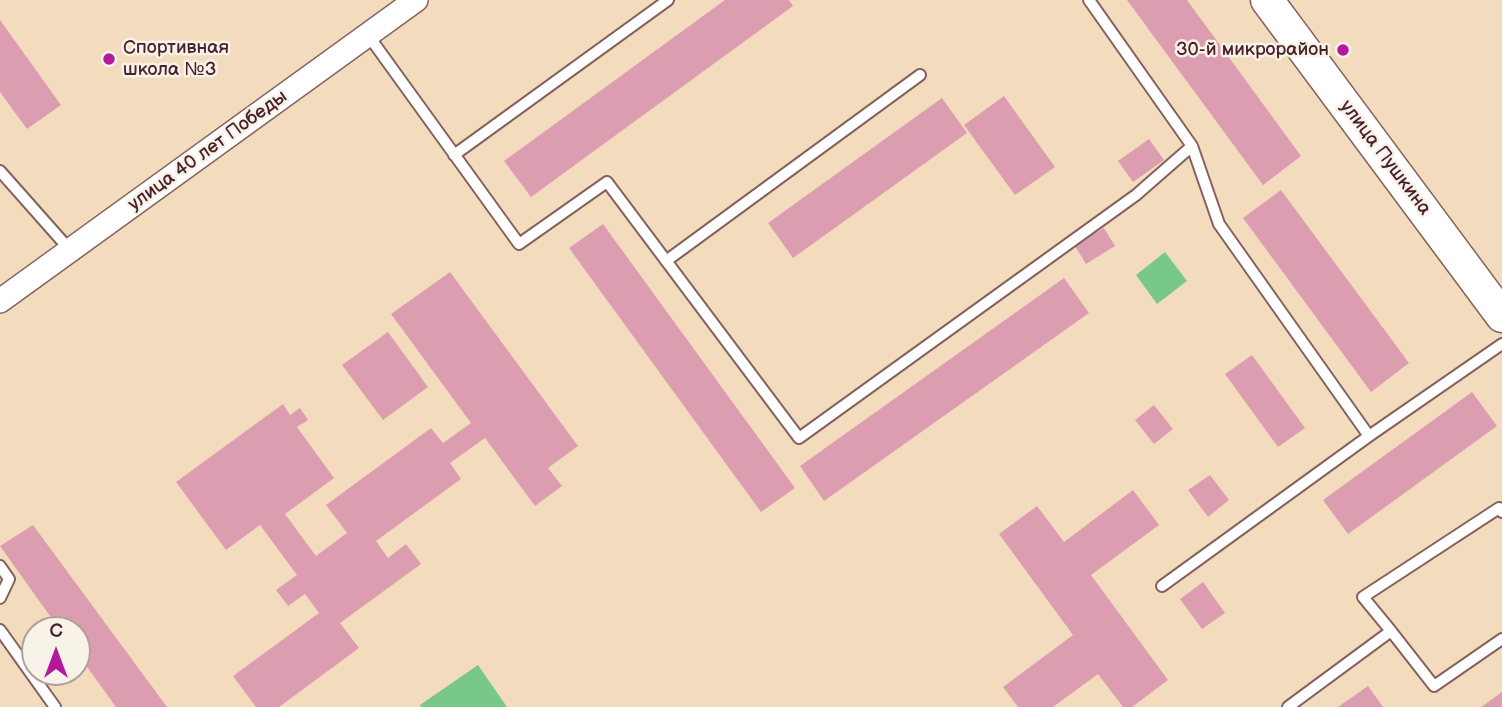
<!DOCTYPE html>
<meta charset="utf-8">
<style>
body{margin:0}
#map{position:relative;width:1502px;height:707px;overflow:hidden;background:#f3dcbd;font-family:"Balsamiq Sans",sans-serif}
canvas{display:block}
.north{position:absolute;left:21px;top:616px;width:70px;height:70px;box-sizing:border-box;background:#f7f3e8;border:2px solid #b29e9c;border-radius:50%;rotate:0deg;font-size:19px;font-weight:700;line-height:28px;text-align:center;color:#4a1f2b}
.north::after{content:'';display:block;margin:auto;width:24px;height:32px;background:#b5179e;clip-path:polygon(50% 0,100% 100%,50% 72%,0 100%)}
</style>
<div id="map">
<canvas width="1502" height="707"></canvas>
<div class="north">С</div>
</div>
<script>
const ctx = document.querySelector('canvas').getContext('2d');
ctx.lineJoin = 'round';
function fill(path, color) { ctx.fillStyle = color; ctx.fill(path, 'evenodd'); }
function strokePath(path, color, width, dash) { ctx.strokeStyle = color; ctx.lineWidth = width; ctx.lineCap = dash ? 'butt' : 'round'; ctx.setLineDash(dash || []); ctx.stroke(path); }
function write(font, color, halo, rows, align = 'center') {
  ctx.font = font + ' "Balsamiq Sans",sans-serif'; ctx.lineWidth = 5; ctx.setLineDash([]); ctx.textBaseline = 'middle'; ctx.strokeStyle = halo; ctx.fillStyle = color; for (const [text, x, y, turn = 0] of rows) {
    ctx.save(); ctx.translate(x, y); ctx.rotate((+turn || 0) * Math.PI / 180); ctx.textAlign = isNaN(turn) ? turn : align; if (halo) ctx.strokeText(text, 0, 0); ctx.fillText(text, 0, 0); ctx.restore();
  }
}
fill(new Path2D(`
 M1165,252l22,29 -30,23 -21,-29z
 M478,665l29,42h-86l-1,-2z`), '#78c889');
fill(new Path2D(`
 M725,0h64l4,6 -262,191 -27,-36z
 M1127,0h60l114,156 -38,29z
 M0,20l61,85 -34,24 -27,-37z
 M1004,96l51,71 -40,28 -51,-70z
 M942,98l25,35 -174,125 -25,-35z
 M1149,139l15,21 -31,22 -15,-21z
 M1281,190l128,173 -38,29 -128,-174z
 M603,224l192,264 -34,24 -192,-264z
 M1104,228l11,18 -29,18 -11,-18z
 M450,272l128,174 -30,22 14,18 -27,20 -50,-68 -35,25 11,16 -85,62 12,17 18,-14 15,20 -81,59 19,25 -80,59h-23l-23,-31 86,-63 -14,-19 -17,12 -12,-16 21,-15 -37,-50 -34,25 -50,-68 107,-78 7,11 10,-7 8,12 -11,7 37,51 -49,36 31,42 31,-23 -21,-28 105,-77 12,15 28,-20 -80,-109z
 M1064,278l25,35 -265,188 -24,-35z
 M388,332l40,55 -45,33 -41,-55z
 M1252,355l53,73 -27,19 -53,-73z
 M1472,392l25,34 -149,108 -25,-34z
 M1154,405l19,24 -19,15 -19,-24z
 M1210,475l19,25 -21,17 -20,-27z
 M1133,490l26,35 -68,50 77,105 -36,27h-9l-25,-33 -45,33h-35l-15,-20 70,-52 -74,-101 38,-28 27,36z
 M33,525l134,182h-51l-39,-54v-23h-17l-60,-84z
 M1203,582l22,31 -23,16 -22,-30z
 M1368,686l15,21h-45z
 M1502,692v15h-21z`), '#dd9db0');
const lane = new Path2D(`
 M368,35l151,209 88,-62 192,256 337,-243 56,-49 -103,-146
 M1192,146l27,78 150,212
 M454,155l214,-155
 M0,171l70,79
 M666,261l254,-186
 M0,566l9,13 -9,19
 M1162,586l207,-150 133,-92
 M0,630l55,77
 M1391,631l-28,-34 136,-89 3,4
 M1288,707l103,-76 43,55 68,-47`);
const street = new Path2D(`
 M0,301l416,-301`);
const secondary = new Path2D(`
 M1267,0l235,316`);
strokePath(lane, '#85615e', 14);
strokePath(street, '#85615e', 26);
strokePath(secondary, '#85615e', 35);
strokePath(lane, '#fff', 10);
strokePath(street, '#fff', 23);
strokePath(secondary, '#fff', 32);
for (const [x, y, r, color] of [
 [1343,50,7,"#b5179e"],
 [109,59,7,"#b5179e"]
]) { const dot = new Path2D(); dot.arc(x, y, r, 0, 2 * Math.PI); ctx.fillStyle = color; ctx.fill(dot); strokePath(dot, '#f7f3e8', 2.5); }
write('19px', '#4a1f2b', '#f7f3e8', [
 ["Спортивная",123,48],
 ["школа №3",123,70],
 ["30-й микрорайон",1329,50,"right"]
], 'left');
write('19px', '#4a1f2b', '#f7f3e8', [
 ["улица 40 лет Победы",208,151,-36],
 ["улица Пушкина",1385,158,53]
]);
</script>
